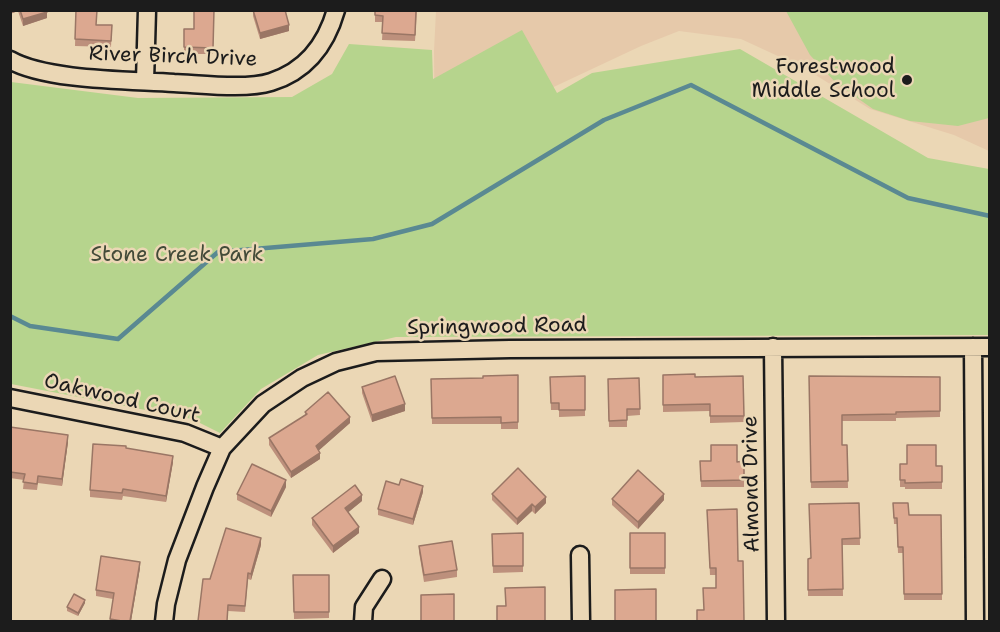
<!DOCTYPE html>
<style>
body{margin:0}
#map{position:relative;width:1000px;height:632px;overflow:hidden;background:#ebd7b5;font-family:"Shantell Sans",sans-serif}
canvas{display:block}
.frame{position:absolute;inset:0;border:12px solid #1c1c1c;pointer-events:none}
</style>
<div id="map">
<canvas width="1000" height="632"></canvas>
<div class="frame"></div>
</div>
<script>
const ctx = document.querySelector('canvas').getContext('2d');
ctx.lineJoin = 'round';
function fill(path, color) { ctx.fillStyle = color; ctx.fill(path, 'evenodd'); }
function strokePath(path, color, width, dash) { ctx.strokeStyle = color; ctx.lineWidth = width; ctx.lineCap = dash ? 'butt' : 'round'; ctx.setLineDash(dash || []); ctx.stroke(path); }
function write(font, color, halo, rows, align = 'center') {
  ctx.font = font + ' "Shantell Sans",sans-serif'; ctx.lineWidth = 5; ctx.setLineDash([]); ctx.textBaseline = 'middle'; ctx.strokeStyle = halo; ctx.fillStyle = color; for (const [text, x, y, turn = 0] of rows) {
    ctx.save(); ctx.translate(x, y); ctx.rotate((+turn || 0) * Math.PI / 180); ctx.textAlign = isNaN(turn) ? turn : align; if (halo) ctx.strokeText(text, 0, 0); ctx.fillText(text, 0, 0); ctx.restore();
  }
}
fill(new Path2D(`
 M436,11h553v140l-35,-16 -84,-26 -64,-40 -65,-30 -62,-8 -38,15 -98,46 -108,64 -1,-105z`), '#e6c9aa');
fill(new Path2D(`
 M786,11h203v107l-31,8 -48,-5 -37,-12 -37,-26 -26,-28z
 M522,30l35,63 35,-20 148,-24 188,109 61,11v166l-593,2 -78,18 -57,34 -41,44 -28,-14 -181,-35v-302l127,16 154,-1 40,-23 17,-30 83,6 1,29z`), '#b6d48d');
strokePath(new Path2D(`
 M10,316l20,10 88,13 100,-87 155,-13 59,-15 172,-104 87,-35 217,113 82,18`), '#5a8992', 4.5);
const minor = new Path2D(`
 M10,60c37,21 121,20 164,23 26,1 72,7 97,-1 35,-11 55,-37 65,-72
 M145,81l2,-71
 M773,347l3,275
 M973,347l2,275
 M10,398l175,35 37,15
 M580,555l1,67
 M164,622l2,-18 11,-44 28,-73 17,-39 41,-44 39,-26 34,-16 40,-10 134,-3 480,-2
 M363,622l1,-15 18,-28`);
strokePath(minor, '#1c1c1c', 21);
strokePath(minor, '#ebd7b5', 16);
fill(new Path2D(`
 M10,10h36l1,8 -24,8 -5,-15 -8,3z
 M76,10l20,15h16l-1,22 -36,-1z
 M214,10l-1,44h-29v-25h10z
 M253,10l36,21 -29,8 -7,-23z
 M375,10h42l-2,31 -33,-1 1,-18h-8z
 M518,375v54h-17v-5h-69l-1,-45 52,-1z
 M663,375l32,2 48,-1 1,46 -34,1v-12l-47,1z
 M585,376v40l-26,1v-7h-8l-1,-33z
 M809,376l131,1v40l-44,1v3h-54v24h5l1,43h-37z
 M639,378l1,37 -13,1v11h-18l-1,-48z
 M362,387l43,24 -33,11 -10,-29z
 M305,412l45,11 -31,27 1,9 -29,19 -22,-33v-7l36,-23z
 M10,427l58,15 -6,44 -24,-3 -1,7 -14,-1 1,-9 -14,-2z
 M126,448l47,14 -7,40 -43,-6 -1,4 -32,-3v-7z
 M700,461h44v26h-43z
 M900,464l42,2v23h-37v-2h-5z
 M286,487l-15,30 -34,-17v-6z
 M423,492l-10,33 -35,-10v-6z
 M492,494l54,9 -11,11 -3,-3 -15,14 -25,-25z
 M612,499l52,1 -26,29 -26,-24z
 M362,501l-14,11 11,21 -26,20 -21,-28v-7z
 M859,503l1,42h-18l1,51h-35v-37l3,-1z
 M893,503l16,12h32l1,85h-38l-1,-47h-5l-1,-29h-3z
 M707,510l31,51 -34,49 12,-22v-13h-6z
 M523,533v39l-30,1 -1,-39z
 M630,533h35v41h-35z
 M261,545l-10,35 -3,-1 -3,33 -17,-1 -18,-32z
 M419,546l38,24v7l-33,5 -5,-30z
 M140,568l-9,53h-21l3,-22 -17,-3v-6z
 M293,575h36v43l-35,1z
 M85,603l-7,13 -11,-5v-4z`), '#bd907c');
fill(new Path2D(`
 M10,10h8v1l-8,3z
 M47,12v6l-24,8v-7z
 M289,25v6l-29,8v-6z
 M405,404v7l-33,11v-7z
 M350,417v6l-34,30v-7z
 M68,435v7l-6,44v-7z
 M320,453v6l-29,19v-6z
 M173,456v6l-7,40v-6z
 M286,480v7l-15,30v-6z
 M423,486v6l-10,33v-6z
 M664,494v6l-26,29v-7z
 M362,495v6l-17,14v-7z
 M546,497v6l-11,11v-7z
 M532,504v7l-15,14v-6z
 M359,527v6l-26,20v-7z
 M261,538v7l-10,35v-6z
 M140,562v6l-9,53h-1z
 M85,600v3l-7,13v-3z`), '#9a7665');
const building = new Path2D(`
 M20,10h26l1,2 -24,7z
 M76,10h21l-1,15h16l-1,16 -36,-2z
 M194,10h20l-1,38 -29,-1v-18h10z
 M253,10h32l4,15 -29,8z
 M375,10h41l-1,25 -33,-2 1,-17 -8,-1z
 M695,374v3l48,-1 1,40h-34v-12l-47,1v-30z
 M518,375v47l-17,1v-6l-69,1 -1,-39 52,-1v-2z
 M395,376l10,28 -33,11 -10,-28z
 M585,376v34h-26v-7h-8l-1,-26z
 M809,376l131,1v34l-44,1v2l-54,1v30h5l1,36 -37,1z
 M639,378l1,31h-13v11l-18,1 -1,-42z
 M328,392l22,25 -34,29 4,7 -29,19 -22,-34 38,-24 -2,-2z
 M10,427l58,8 -6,44 -24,-3 -1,8 -14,-2 2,-8 -15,-2z
 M93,444l33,2v2l47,8 -7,40 -43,-7 -1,4 -32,-3z
 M711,445h26v17l7,-1v19l-43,1 -1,-20h11z
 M907,445h29v21h6v16l-37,1v-3h-5v-16h7z
 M252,464l34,16 -15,31 -34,-17z
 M518,468l28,29 -11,10 -3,-3 -15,15 -25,-25z
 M638,470l26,24 -26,28 -26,-23z
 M401,479l22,7 -10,33 -35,-10 8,-28 13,4z
 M355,485l7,10 -17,13 14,19 -26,19 -21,-28z
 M859,503l1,35 -18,1 1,50 -35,1v-31l3,-1 -2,-54z
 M893,503h15l1,12h32l1,79h-38l-1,-47h-5l-1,-29h-3z
 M737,509l1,52h5l1,60h-47v-11h7l-1,-22h13v-20h-6l-3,-58z
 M226,528l35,10 -10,36 -3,-1 -3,33 -17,-1 -1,16h-29l5,-42h7z
 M523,533v33h-30l-1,-32z
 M630,533h35v35h-35z
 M452,541l5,29 -33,5 -5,-29z
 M101,556l39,6 -10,59h-8l-12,-2 4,-26 -18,-3z
 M293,575h36v37h-35z
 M545,587v34h-48v-15h9l-1,-18z
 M656,589v32h-41v-31z
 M74,594l11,6 -7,13 -11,-6z
 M454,594v27h-33v-26z`);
fill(building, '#dca890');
strokePath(building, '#9a7665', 1.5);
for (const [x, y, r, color] of [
 [907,80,6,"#1c1c1c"]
]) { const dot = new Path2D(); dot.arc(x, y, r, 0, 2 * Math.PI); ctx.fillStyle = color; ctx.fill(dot); strokePath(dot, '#ebd7b5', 2); }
write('21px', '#1c1c1c', '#ebd7b5', [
 ["River Birch Drive",173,57,2],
 ["Springwood Road",497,327,-1],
 ["Oakwood Court",122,399,13],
 ["Almond Drive",752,484,-91]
]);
write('21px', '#1c1c1c', '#ebd7b5', [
 ["Forestwood",895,68],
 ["Middle School",895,92]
], 'right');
write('21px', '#424a38', '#ebd7b5', [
 ["Stone Creek Park",177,256]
]);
</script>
